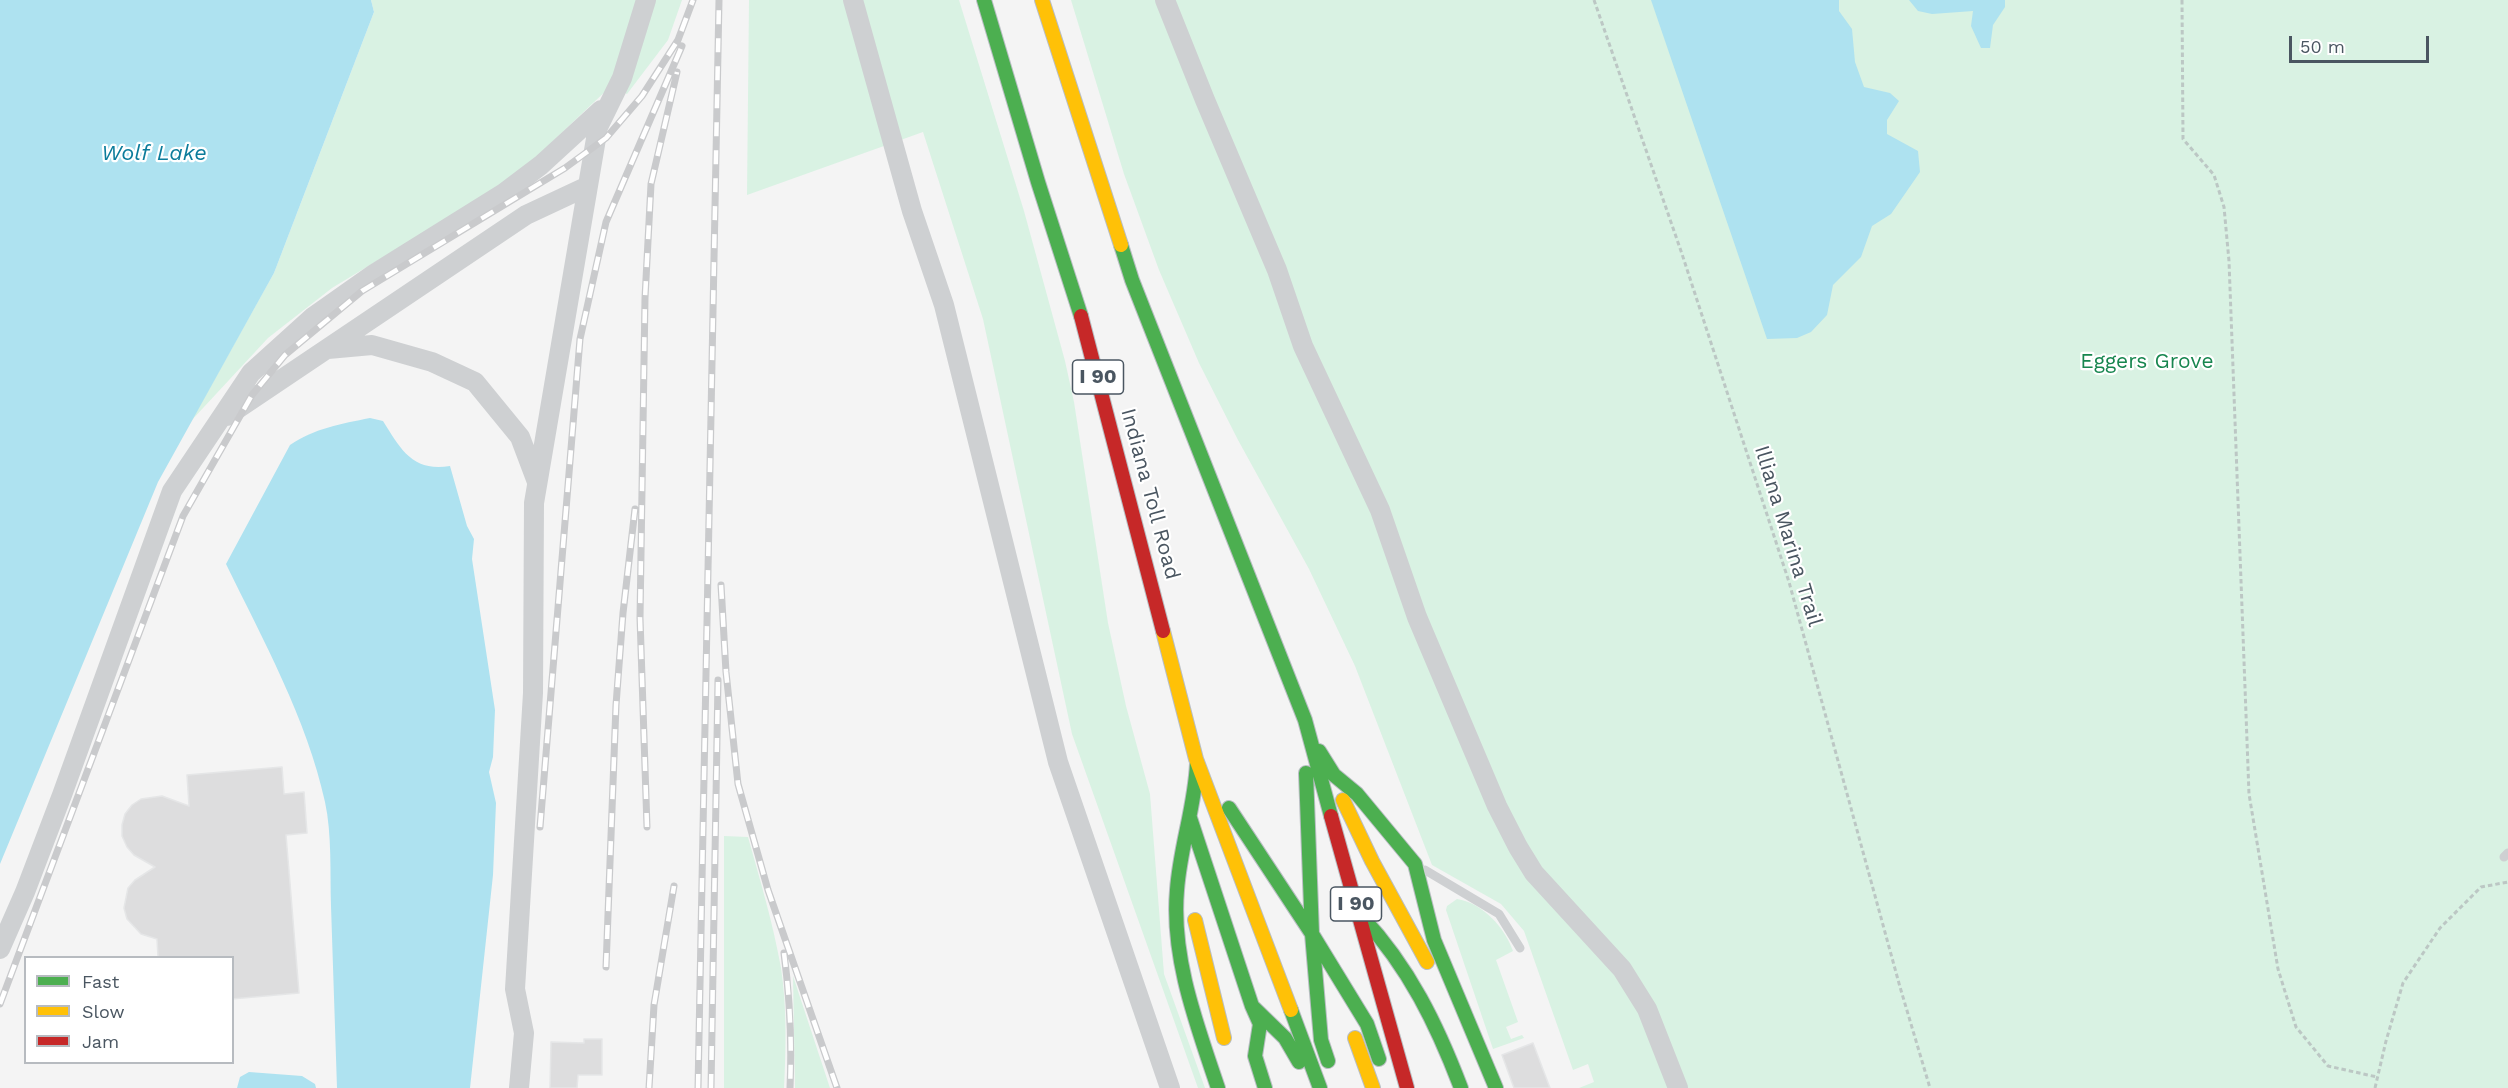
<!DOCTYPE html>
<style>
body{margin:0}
#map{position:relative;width:2508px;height:1088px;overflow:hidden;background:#f4f4f4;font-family:"Work Sans",sans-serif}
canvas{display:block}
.legend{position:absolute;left:24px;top:956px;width:210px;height:108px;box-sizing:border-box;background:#fff;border:2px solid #b7bbc0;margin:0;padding:8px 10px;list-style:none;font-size:18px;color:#4a5661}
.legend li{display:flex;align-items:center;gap:12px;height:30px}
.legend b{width:30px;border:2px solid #b7bbc0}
.scale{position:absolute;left:2289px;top:36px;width:140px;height:27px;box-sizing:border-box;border:3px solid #4a5661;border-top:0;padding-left:8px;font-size:18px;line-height:21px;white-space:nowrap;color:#4a5661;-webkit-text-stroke:4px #fff;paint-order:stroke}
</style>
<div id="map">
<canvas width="2508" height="1088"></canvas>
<ul class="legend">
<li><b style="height:8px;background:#4caf50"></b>Fast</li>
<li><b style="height:8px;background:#ffc107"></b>Slow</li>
<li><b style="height:8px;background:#c62828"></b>Jam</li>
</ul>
<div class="scale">50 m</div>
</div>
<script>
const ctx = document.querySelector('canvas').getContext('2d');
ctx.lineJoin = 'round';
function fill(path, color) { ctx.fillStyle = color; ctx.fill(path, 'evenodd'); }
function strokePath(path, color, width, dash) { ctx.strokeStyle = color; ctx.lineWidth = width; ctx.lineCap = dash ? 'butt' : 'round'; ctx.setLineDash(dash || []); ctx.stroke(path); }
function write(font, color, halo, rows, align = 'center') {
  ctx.font = font + ' "Work Sans",sans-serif'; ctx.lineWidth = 4.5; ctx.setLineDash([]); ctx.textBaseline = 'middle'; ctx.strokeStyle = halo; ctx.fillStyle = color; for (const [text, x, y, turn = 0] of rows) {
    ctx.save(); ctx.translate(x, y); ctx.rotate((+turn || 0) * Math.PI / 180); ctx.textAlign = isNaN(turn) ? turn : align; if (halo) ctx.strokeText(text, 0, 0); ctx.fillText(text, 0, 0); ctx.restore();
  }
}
fill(new Path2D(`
 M371,0h269l-29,86 -97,92 -182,110 -64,50 -77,83 83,-148 100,-261z
 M655,0h27l-14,40 -41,54 -4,-2z
 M749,0h210l65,211 41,150 9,41 34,221 18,83 24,88 14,180 41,114h-7l-126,-354 -89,-415 -60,-187 -176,63z
 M1071,0h1437v1088h-929l15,-6 -6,-18 -15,6 -49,-139 -23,-27 -69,-39 -77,-199 -46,-97 -71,-129 -39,-77 -40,-93 -35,-96z
 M724,836l24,1c12,43 25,86 33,131 6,39 5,81 3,120h-60z
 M1457,899c26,4 48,29 56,52l-17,9 22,62 -12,5 5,12 11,-4 2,3 -31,11 -47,-139 1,-4z
 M793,976l37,112h-35z`), '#d9f2e3');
fill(new Path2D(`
 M0,0h371l3,12 -100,261 -116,209 -158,382z
 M1651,0h188v11l13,18 3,33 9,25 26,6 9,8 -12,19v14l31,17 2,21 -29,42 -19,12 -11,31 -28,28 -6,30 -16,17 -14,6 -30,1z
 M1909,0h96v7l-12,18 -3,23h-9l-10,-22 2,-15 -41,3 -14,-3z
 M370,418l13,3c18,29 30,51 67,45l17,60 7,13 -2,20 23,151 -2,47 -4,15 7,31 -3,72 -23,213h-133c-2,-61 -4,-121 -6,-182 -1,-32 1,-72 -6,-104 -18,-83 -62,-162 -99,-238l64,-119c25,-17 51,-21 80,-27z
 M249,1072l53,4 13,8 1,4h-79l3,-11z`), '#aee2f0');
const building = new Path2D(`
 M282,767l2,27 20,-2 3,41 -21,2 13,158 -67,6v-42h-74l-1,-18 -16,-5 -14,-15 -3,-11 4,-20 7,-8 20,-13 -21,-12 -7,-8 -5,-11v-11l3,-11 7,-9 9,-6 21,-3 27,10 -2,-31z
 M584,1039h18v36h-24l-1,13h-27l1,-46 33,1z
 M1533,1043l17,45h-36l-12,-33z`);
fill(building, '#ddddde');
strokePath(building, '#e5e6e7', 1.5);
const fast = new Path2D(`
 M984,0l54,182 43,134
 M1121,245l11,35 173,440 26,96
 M1319,751l15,24 23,19 58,70 19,76 62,148
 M1197,763c-2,44 -17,84 -20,127 -6,68 20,135 41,198
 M1306,773l6,161 9,106 7,21
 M1229,808l83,126 55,90 12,35
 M1190,818l62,188 33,32 14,24
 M1362,917c47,50 75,108 99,171
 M1252,1006l8,18 -5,32 10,32
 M1291,1010l29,78`);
const slow = new Path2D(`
 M1042,0l79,245
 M1163,631l33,128 95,251
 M1343,800l29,61 55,101
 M1195,920l29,118
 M1355,1038l18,50`);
const jam = new Path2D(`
 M1081,316l82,315
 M1331,816l76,272`);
strokePath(fast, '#b9bec3', 16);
strokePath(slow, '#b9bec3', 16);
strokePath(jam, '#b9bec3', 16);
strokePath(new Path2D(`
 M1594,0l88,254 107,328 111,405 30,101
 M2182,0l1,139 31,36 10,32 5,54 20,533 29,175 18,58 32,39 49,11
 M2375,1088l11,-47 17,-58 37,-55 41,-41 27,-5`), '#bcc7c4', 3, [4.5, 3]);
strokePath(new Path2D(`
 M2504,857l4,-4
 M1425,870l74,44 21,34`), '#ced0d2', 9);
strokePath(new Path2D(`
 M853,0l59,211 32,94 114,457 112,326
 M1165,0l40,100 72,170 26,76 77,164 37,107 80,189 21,41 16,26 88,96 25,40 31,79
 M328,349l44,-4 60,17 43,20 45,55 17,45
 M227,416l299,-201 62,-29
 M0,949l25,-57 37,-97 110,-304 79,-118 62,-56 61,-43 130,-81 37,-28 60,-55
 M519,1088l5,-55 -9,-44 18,-296 1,-190 64,-376 24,-49 24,-78`), '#ced0d2', 20);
strokePath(fast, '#4caf50', 14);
strokePath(slow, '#ffc107', 14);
strokePath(jam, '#c62828', 14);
const rail = new Path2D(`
 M721,585l5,87 12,112 30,106 69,198
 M540,827l40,-488 26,-117 76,-176
 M647,827l-7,-209 5,-320 6,-114 26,-112
 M784,953c6,46 8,90 6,135
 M606,967l10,-262 7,-92 12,-104
 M0,1004l183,-488 69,-121 33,-40 77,-64 203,-123 41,-30 36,-42 36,-56 15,-40
 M649,1088l5,-83 20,-119
 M698,1088l21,-1088
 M711,1088l7,-408`);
strokePath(rail, '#c9cacc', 7);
strokePath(rail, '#fff', 4.5, [14]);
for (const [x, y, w] of [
 [1098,377,51],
 [1356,904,51]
]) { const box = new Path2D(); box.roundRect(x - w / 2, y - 17, w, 34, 4.5); ctx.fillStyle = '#fff'; ctx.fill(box); strokePath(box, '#4a5661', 1.5); }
write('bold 20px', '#4a5661', null, [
 ["I 90",1098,377],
 ["I 90",1356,904]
]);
write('21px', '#17864f', '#fff', [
 ["Eggers Grove",2147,362]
]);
write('21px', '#4a5661', '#fff', [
 ["Indiana Toll Road",1150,494,75],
 ["Illiana Marina Trail",1788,536,73]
]);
write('italic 22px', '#0c7c9b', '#fff', [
 ["Wolf Lake",154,154]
]);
</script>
